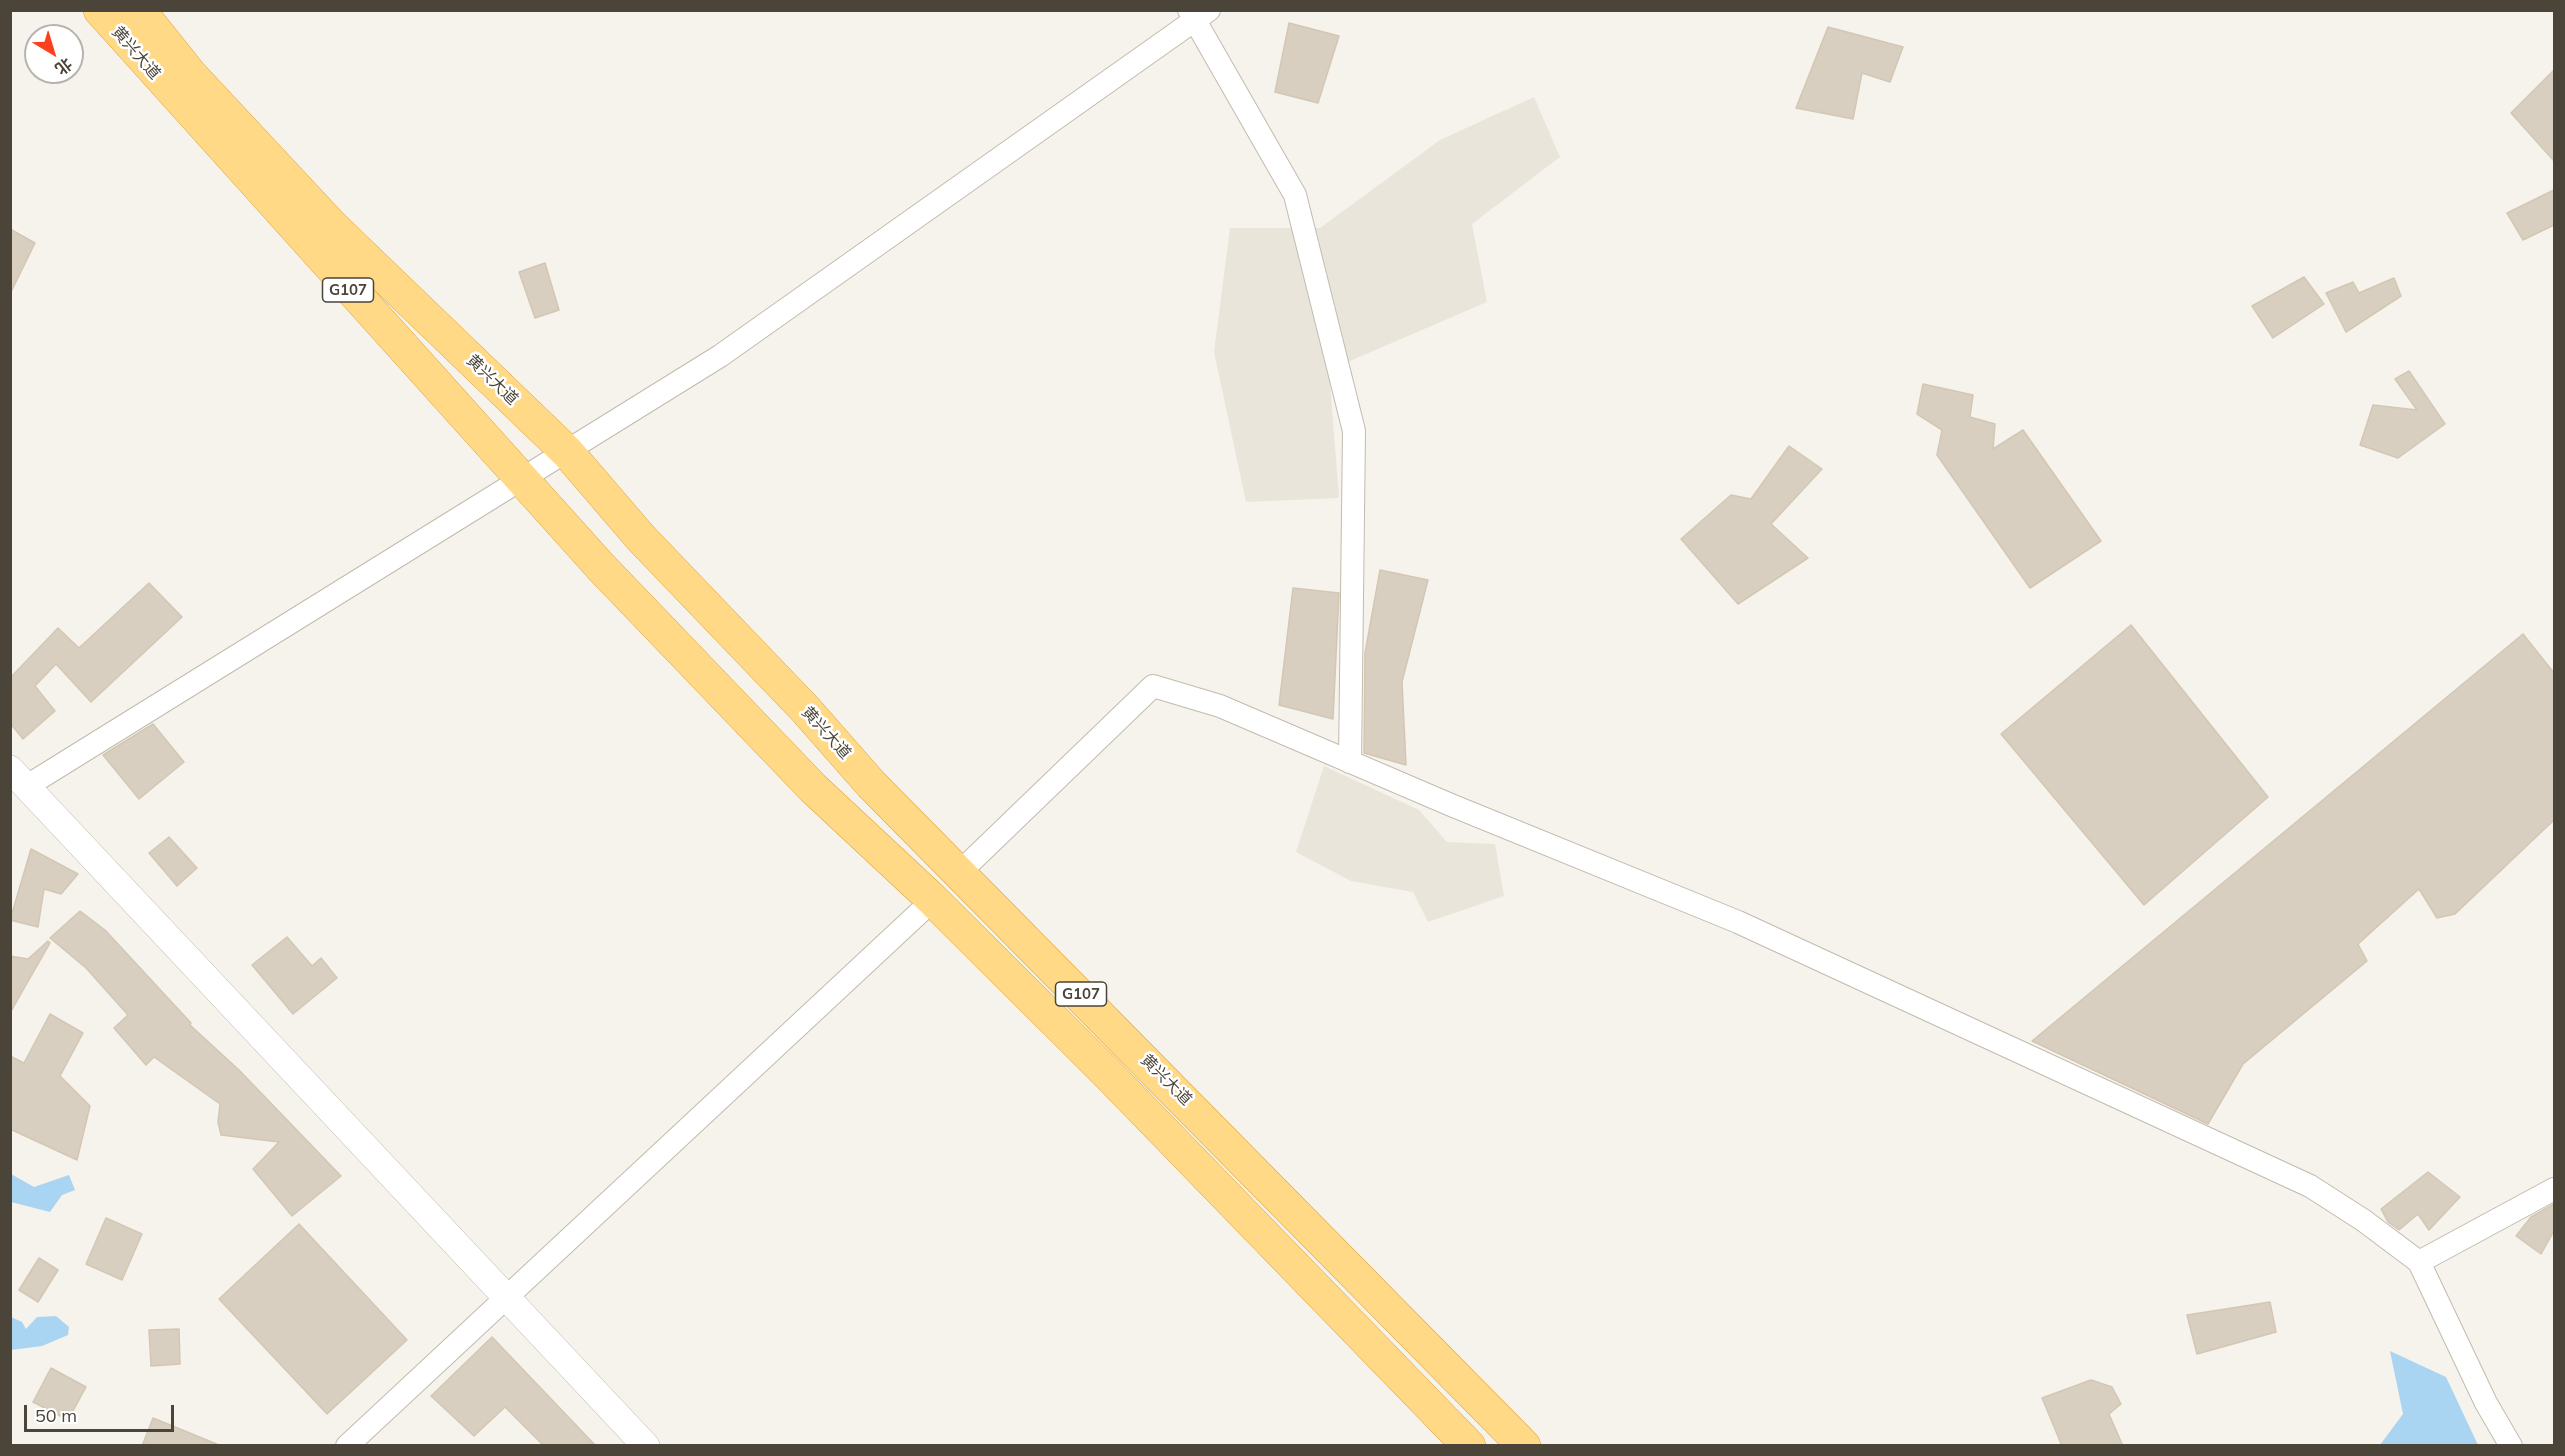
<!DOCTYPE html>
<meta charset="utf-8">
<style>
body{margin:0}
#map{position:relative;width:2565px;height:1456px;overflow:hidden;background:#f6f3ec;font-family:Mulish,"Noto Sans SC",sans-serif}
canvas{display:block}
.frame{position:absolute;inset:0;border:12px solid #4b4439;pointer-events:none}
.north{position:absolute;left:24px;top:24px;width:60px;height:60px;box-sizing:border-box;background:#fff;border:2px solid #b7b4b0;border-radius:50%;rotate:142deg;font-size:16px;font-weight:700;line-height:24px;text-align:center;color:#4b4439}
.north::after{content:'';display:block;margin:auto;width:21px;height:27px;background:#fc3f1d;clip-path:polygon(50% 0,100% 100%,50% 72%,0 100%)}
.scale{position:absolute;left:24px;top:1405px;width:150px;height:27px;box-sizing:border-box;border:3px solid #4b4439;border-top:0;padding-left:8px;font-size:18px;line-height:21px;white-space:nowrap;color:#4b4439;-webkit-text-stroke:4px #fff;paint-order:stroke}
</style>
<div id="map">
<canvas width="2565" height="1456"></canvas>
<div class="frame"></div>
<div class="north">北</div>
<div class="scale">50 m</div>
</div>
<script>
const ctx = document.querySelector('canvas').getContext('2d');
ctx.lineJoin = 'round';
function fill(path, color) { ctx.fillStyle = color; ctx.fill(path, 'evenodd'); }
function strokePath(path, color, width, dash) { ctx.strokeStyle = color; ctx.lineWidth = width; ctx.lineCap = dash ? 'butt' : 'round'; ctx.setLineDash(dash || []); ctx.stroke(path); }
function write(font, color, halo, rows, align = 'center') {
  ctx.font = font + ' Mulish,"Noto Sans SC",sans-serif'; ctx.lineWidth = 5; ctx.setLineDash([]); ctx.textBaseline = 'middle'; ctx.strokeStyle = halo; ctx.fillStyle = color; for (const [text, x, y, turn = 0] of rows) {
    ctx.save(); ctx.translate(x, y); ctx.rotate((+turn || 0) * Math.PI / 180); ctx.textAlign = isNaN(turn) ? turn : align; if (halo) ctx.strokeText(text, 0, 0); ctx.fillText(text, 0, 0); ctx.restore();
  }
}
fill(new Path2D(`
 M1534,97l26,60 -88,67 15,78 -158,68 10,128 -93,4 -32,-150 16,-124h90l120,-88z
 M1324,766l95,44 28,32 48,2 9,52 -76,26 -15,-30 -62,-11 -55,-29z`), '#eae5da');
fill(new Path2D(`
 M11,1174l23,13 35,-12 6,15 -13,5 -12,17 -39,-10z
 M56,1316l13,11 -1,8 -26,11 -31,4v-33l11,5 4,7 11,-12z
 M2390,1351l56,26 32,68h-98l23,-31z`), '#a9d4f2');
const building = new Path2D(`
 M1289,23l50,13 -21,67 -43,-11z
 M1828,27l75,20 -13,35 -28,-9 -9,46 -57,-11z
 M2554,70v91l-43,-48z
 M2554,190v35l-31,15 -16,-27z
 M10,229l25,14 -25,51z
 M545,263l14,47 -24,8 -16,-46z
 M2304,277l20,27 -51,34 -21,-32z
 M2394,278l7,18 -55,36 -20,-39 27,-11 6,11z
 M2409,371l36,53 -47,34 -38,-13 13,-40 44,5 -22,-31z
 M1923,384l50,11 -3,22 25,7 -2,25 30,-19 78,111 -71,47 -93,-133 5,-25 -25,-16z
 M1789,446l33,23 -51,55 37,34 -70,46 -57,-65 50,-44 20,4z
 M1380,570l48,10 -26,102 4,83 -42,-12 1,-100z
 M149,583l33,34 -91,85 -35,-38 -21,22 20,25 -32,28 -13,-16v-45l48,-50 21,20z
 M1293,588l46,5 -6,126 -54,-14z
 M2131,625l137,172 -124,108 -143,-171z
 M2523,634l31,39v147l-99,94 -18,4 -18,-29 -61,55 9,17 -124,103 -35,60 -176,-83z
 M153,724l31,38 -45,37 -36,-44z
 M169,837l28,31 -20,18 -28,-33z
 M31,849l47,25 -17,20 -17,-5 -6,38 -28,-7z
 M80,911l25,19 86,93 -1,2 49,45 102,106 -49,40 -39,-47 26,-27 -58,-7 -3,-13 2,-18 -66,-47 -8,8 -32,-37 14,-13 -42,-47 -36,-30z
 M287,937l25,29 9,-8 16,20 -44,36 -41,-49z
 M48,941l2,2 -40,70v-57l18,3z
 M50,1014l33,19 -23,43 30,30 -13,54 -67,-31v-73l14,7z
 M2428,1172l32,25 -31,33 -11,-16 -19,16 -11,-8 -7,-13z
 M2554,1204v27l-13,23 -25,-18 15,-19z
 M106,1218l36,16 -20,46 -36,-16z
 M299,1224l108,116 -80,74 -108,-115z
 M39,1258l19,12 -20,32 -19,-12z
 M2270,1302l6,30 -79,22 -10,-39z
 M179,1329l1,35 -29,2 -2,-36z
 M492,1337l104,109h-52l-39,-39 -31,29 -43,-40z
 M51,1368l35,19 -18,33 -35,-18z
 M2091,1380l21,7 9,17 -12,10 14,32h-61l-20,-48z
 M153,1418l66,27v1h-77z`);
fill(building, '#d8cfc1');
strokePath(building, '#d3c7b4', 1.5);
const minor = new Path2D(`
 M1189,10l106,185 59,236 -4,331
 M27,786l693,-430 489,-346
 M960,872l193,-186 67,20 231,99 287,117 572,264 53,34 56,42 67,141 25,43
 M2419,1262l135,-73
 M347,1446l586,-546`);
const tertiary = new Path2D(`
 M10,769l636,677`);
const trunk = new Path2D(`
 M100,10l500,556 213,222 120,112 173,172 363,374
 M139,10l52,65 142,152 235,226 73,85 165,172 65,74 653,662`);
strokePath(minor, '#c2bbae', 24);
strokePath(tertiary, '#c2bbae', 28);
strokePath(trunk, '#e0a43c', 34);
strokePath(minor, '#fff', 22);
strokePath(tertiary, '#fff', 27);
strokePath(trunk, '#ffd985', 33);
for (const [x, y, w] of [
 [348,290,51],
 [1081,994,51]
]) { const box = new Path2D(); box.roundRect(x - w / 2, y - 12, w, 24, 4.5); ctx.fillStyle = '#fff'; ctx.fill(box); strokePath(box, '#4b4439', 1.5); }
write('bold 15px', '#4b4439', null, [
 ["G107",348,290],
 ["G107",1081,994]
]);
write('16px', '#4b4439', '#fff', [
 ["黄兴大道",136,53,49],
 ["黄兴大道",492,380,44],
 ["黄兴大道",826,733,48],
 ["黄兴大道",1166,1080,45]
]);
</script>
